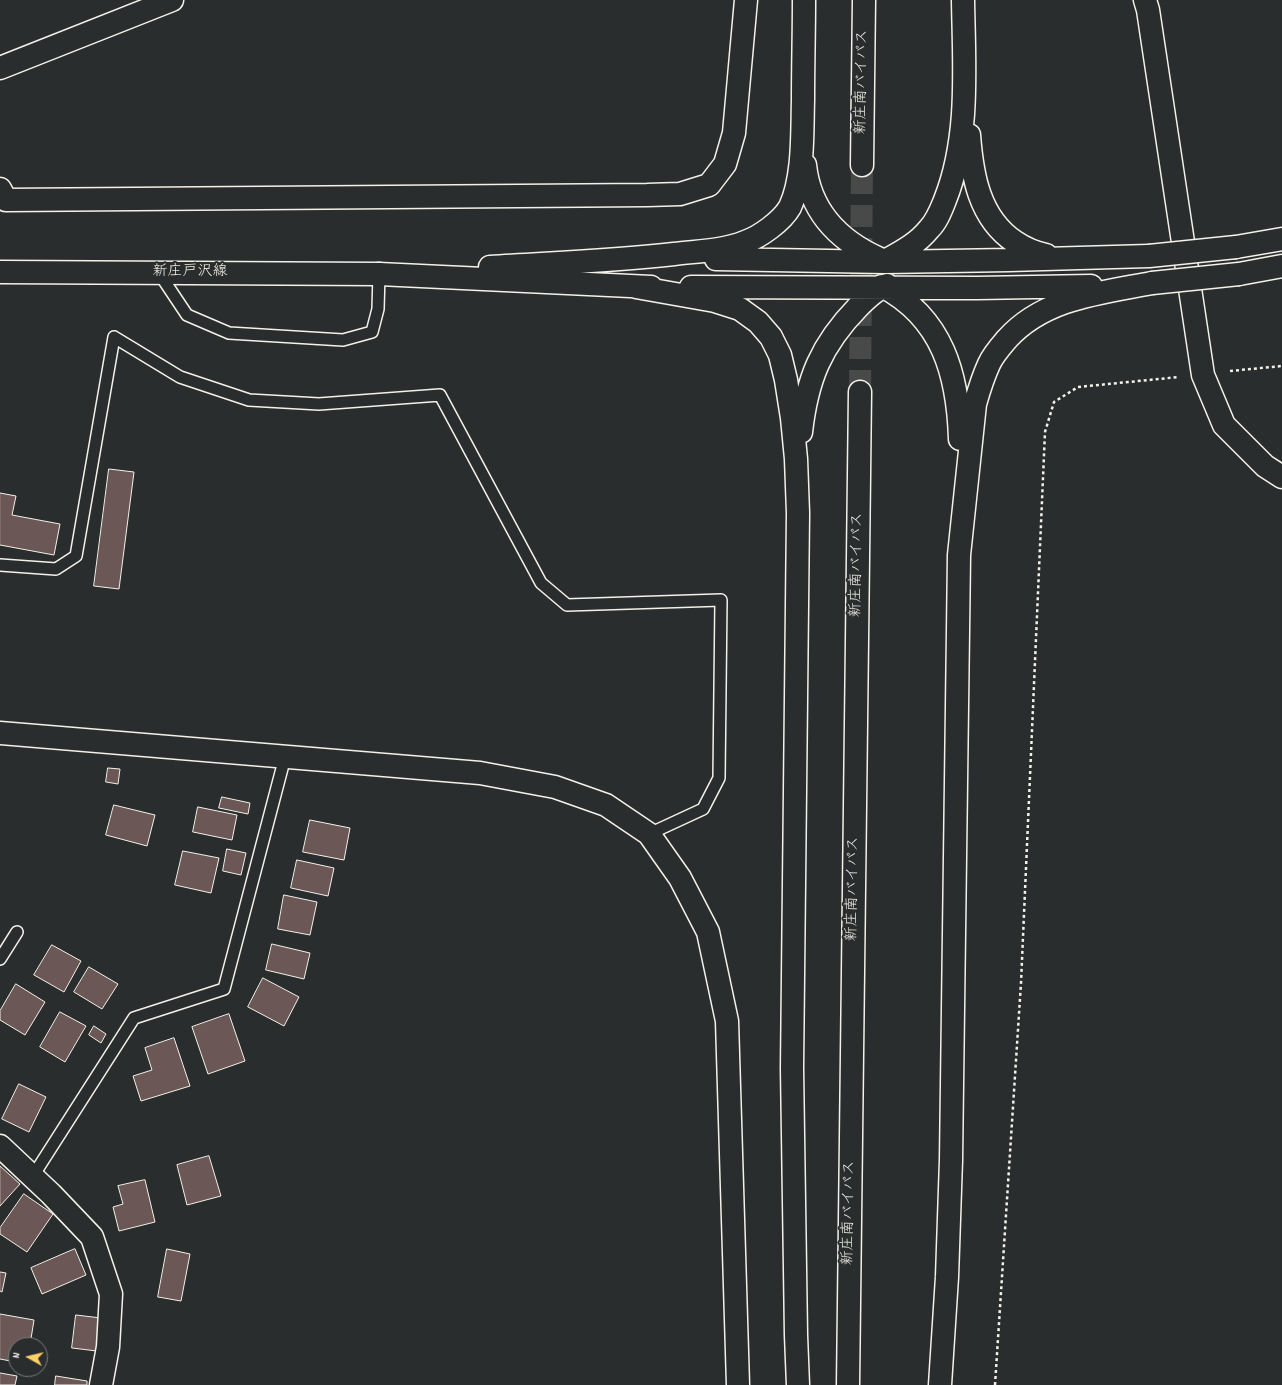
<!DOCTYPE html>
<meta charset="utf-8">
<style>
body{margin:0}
#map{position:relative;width:1282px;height:1385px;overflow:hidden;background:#2a2d2e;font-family:Dekko,sans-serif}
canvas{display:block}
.north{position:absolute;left:8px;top:1337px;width:40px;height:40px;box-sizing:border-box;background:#2a2d2e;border:1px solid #7b7b78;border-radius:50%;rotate:278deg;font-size:11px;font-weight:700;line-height:16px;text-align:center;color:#f4f1e8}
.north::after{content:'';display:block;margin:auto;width:14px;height:18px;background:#ffd166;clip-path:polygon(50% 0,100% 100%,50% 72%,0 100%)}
</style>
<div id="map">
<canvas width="1282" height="1385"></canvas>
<div class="north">N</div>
</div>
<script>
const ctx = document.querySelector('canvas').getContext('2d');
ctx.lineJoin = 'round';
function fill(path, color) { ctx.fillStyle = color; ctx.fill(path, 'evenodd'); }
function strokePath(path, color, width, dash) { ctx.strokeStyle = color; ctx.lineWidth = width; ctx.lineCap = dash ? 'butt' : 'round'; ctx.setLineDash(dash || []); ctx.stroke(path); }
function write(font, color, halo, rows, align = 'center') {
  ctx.font = font + ' Dekko,"Klee One",sans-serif'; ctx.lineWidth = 4; ctx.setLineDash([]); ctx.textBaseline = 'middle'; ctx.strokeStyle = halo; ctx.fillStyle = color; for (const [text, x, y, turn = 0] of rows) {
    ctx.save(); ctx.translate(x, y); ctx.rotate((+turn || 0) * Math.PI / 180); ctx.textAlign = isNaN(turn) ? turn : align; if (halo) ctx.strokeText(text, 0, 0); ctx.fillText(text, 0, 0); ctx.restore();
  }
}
const building = new Path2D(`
 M109,469l25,3 -15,117 -25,-3z
 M0,493l16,3 -4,19 48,9 -6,31 -54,-10z
 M108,768l12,1 -2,15 -12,-2z
 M222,797l28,6 -2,11 -29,-6z
 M114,805l41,10 -8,31 -41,-11z
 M198,807l39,8 -5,25 -39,-8z
 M310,820l40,8 -6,32 -41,-8z
 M227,849l19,4 -5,22 -18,-4z
 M183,851l36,7 -8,35 -36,-8z
 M297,860l37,8 -6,28 -37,-8z
 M284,895l33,7 -7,33 -32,-6z
 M272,944l38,9 -6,26 -38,-9z
 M52,945l29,16 -17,31 -30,-17z
 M89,967l29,17 -16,25 -28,-17z
 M263,978l36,19 -15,29 -36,-19z
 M16,984l29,18 -20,33 -25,-15v-9z
 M60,1012l26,14 -21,36 -25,-15z
 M229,1014l16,47 -37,13 -16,-47z
 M94,1026l12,8 -5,9 -12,-8z
 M174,1038l16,48 -49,15 -8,-25 19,-6 -7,-22z
 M19,1084l27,13 -17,35 -27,-13z
 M209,1156l12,40 -34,9 -10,-40z
 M0,1166l20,18 -20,22z
 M145,1180l10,42 -36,9 -6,-24 10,-3 -5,-18z
 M24,1194l29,20 -26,38 -27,-18v-6z
 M75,1249l11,26 -44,19 -11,-26z
 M167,1249l23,5 -9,47 -23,-4z
 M0,1272l6,1 -4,19 -2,-1z
 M0,1314l34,6 -4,25h-14v17l-16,-3z
 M76,1315l25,3 -4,33 -25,-3z
 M0,1373l17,3 -2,9h-15z
 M56,1376l31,5v4h-32z`);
fill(building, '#6b5856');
strokePath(building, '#f4f1e8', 1);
strokePath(new Path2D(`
 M860,392l2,-227`), '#484a4a', 22, [22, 11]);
const service = new Path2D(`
 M159,273l28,42 42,18 114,7 29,-8 6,-23 1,-35
 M0,565l56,4 20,-13 38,-219 66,40 69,23 70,4 121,-9 101,188 26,22 154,-5 -2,178 -16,31 -54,25
 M0,959l17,-27
 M33,1176l101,-158 90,-29 61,-232`);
const minor = new Path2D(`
 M1145,0l3,10 55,365 21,50 41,41 17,11
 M0,189l6,11 641,-5 33,-1 29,-9 16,-21 9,-31 12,-133
 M0,733l480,40 75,14 51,18 43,29 31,44 28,54 19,89 11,364
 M0,1146l51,48 41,43 19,57 -3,53 -7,38`);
const primary = new Path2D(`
 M0,272l379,2`);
const motorway = new Path2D(`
 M0,68l172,-68
 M969,135c3,40 10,83 46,107 9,6 20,11 31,13
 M805,165c5,47 34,76 75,94
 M862,165l2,-165
 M1236,247l46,-8
 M716,259l169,3 124,-2 140,-4
 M885,261c16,-9 32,-17 44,-32 8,-8 12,-19 16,-29 25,-63 19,-134 18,-200
 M490,267c62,-4 123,-6 184,-13 24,-3 49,-3 71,-12 15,-5 37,-21 45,-35 14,-30 12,-74 13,-107 0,-34 1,-67 1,-100
 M379,274l272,13
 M1239,274l43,-8
 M882,286c61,32 76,89 78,153
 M636,287l79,14 25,8 18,13 13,15 9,18 6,25 6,38 4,41 2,54 -6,555 4,267 2,50
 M691,287l286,1 114,-2
 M801,432c6,-53 20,-87 57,-125 8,-8 18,-18 29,-22
 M848,1385l12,-993
 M940,1385l7,-108 4,-117 8,-605 16,-151c4,-14 8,-27 14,-40 4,-9 12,-18 18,-25 37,-41 93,-46 145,-56`);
strokePath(service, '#f4f1e8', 14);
strokePath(minor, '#f4f1e8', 25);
strokePath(primary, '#f4f1e8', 25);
strokePath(motorway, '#f4f1e8', 25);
strokePath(new Path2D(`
 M1230,371l52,-5
 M995,1385l26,-402 24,-551 9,-30 24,-15 101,-10`), '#f4f1e8', 2.5, [3, 3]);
strokePath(service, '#2a2d2e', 11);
strokePath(minor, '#2a2d2e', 22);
strokePath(primary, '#2a2d2e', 22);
strokePath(motorway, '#2a2d2e', 22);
const motorwayBridge = new Path2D(`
 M1149,256l87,-9
 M1152,283l87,-9`);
strokePath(motorwayBridge, '#f4f1e8', 25, []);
strokePath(motorwayBridge, '#2a2d2e', 22);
write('15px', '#f4f1e8', '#2a2d2e', [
 ["新庄南バイパス",863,82,-89],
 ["新庄戸沢線",190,273],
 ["新庄南バイパス",858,565,-89],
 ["新庄南バイパス",854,889,-89],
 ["新庄南バイパス",850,1213,-89]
]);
</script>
